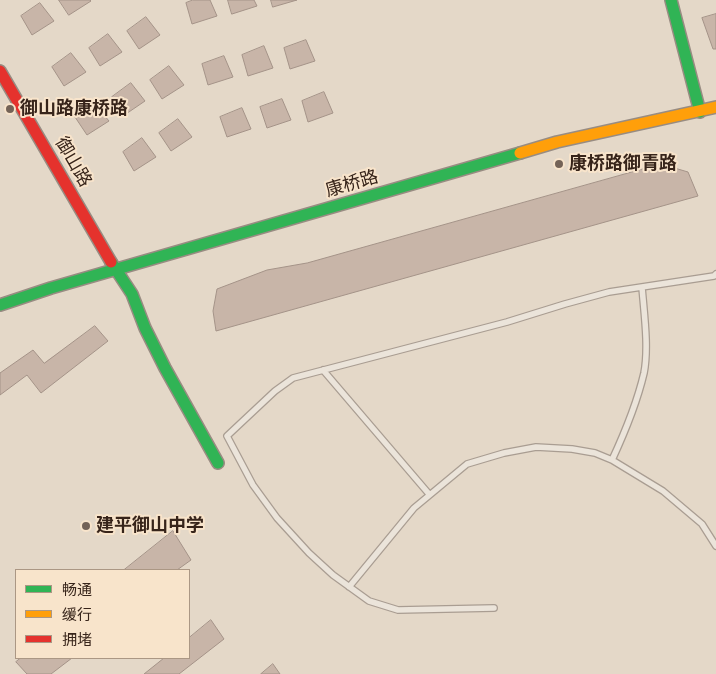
<!DOCTYPE html>
<meta charset="utf-8">
<style>
body{margin:0}
#map{position:relative;width:716px;height:674px;overflow:hidden;background:#e4d8c8;font-family:"Roboto Serif","Noto Sans SC",serif}
canvas{display:block}
.legend{position:absolute;left:15px;top:569px;width:175px;height:90px;box-sizing:border-box;background:#f8e4cb;border:1px solid #ab9784;margin:0;padding:6px 9px;list-style:none;font-size:15px;color:#37241a}
.legend li{display:flex;align-items:center;gap:10px;height:25px}
.legend b{width:25px;border:1px solid #ab9784}
</style>
<div id="map">
<canvas width="716" height="674"></canvas>
<ul class="legend">
<li><b style="height:6px;background:#30b455"></b>畅通</li>
<li><b style="height:6px;background:#ff9f0a"></b>缓行</li>
<li><b style="height:6px;background:#e5322d"></b>拥堵</li>
</ul>
</div>
<script>
const ctx = document.querySelector('canvas').getContext('2d');
ctx.lineJoin = 'round';
function fill(path, color) { ctx.fillStyle = color; ctx.fill(path, 'evenodd'); }
function strokePath(path, color, width, dash) { ctx.strokeStyle = color; ctx.lineWidth = width; ctx.lineCap = dash ? 'butt' : 'round'; ctx.setLineDash(dash || []); ctx.stroke(path); }
function write(font, color, halo, rows, align = 'center') {
  ctx.font = font + ' "Roboto Serif","Noto Sans SC",serif'; ctx.lineWidth = 4; ctx.setLineDash([]); ctx.textBaseline = 'middle'; ctx.strokeStyle = halo; ctx.fillStyle = color; for (const [text, x, y, turn = 0] of rows) {
    ctx.save(); ctx.translate(x, y); ctx.rotate((+turn || 0) * Math.PI / 180); ctx.textAlign = isNaN(turn) ? turn : align; if (halo) ctx.strokeText(text, 0, 0); ctx.fillText(text, 0, 0); ctx.restore();
  }
}
const building = new Path2D(`
 M59,0h31l1,1 -22,14z
 M193,0h17l7,16 -25,8 -6,-21z
 M228,0h26l3,6 -25,8z
 M271,0h26l-24,7z
 M40,3l14,18 -22,14 -11,-19z
 M716,14v35h-3l-11,-31z
 M146,17l14,18 -21,14 -12,-18z
 M108,34l14,18 -22,14 -11,-18z
 M306,40l9,21 -25,8 -6,-21z
 M264,46l9,22 -25,8 -6,-21z
 M71,53l15,19 -22,14 -12,-19z
 M224,56l9,21 -25,8 -6,-21z
 M169,66l15,19 -22,14 -12,-19z
 M131,83l14,18 -22,15 -11,-19z
 M324,92l9,21 -25,9 -6,-21z
 M282,99l9,21 -24,8 -7,-21z
 M94,103l15,18 -22,14 -12,-18z
 M242,108l9,21 -24,8 -7,-20z
 M178,119l14,18 -21,14 -12,-18z
 M142,138l14,19 -22,14 -11,-19z
 M661,164l27,8 10,24 -482,135 -3,-20 4,-22 50,-19 40,-7z
 M95,326l13,15 -67,52 -14,-18 -27,20v-22l33,-23 11,13z
 M173,531l18,29 -14,10h-53z
 M211,620l13,19 -45,35h-35l20,-16h25v-20z
 M21,658h51l-21,16h-24l-11,-12z
 M273,664l7,10h-19z`);
fill(building, '#c8b5a8');
strokePath(building, '#a49388', 1);
const lane = new Path2D(`
 M323,370l106,124
 M612,460c13,-28 25,-57 32,-87 5,-26 0,-60 -2,-86
 M349,587l65,-79 53,-44 37,-11 32,-6 36,2 23,4 17,7 51,31 39,33 14,22
 M494,608l-96,2 -29,-9 -36,-26 -24,-22 -32,-35 -24,-33 -26,-49 48,-45 18,-13 214,-56 58,-18 44,-12 105,-16 2,-2`);
const fast = new Path2D(`
 M671,0l29,112
 M111,262l21,32 13,34 20,40 53,95
 M0,305l51,-17 469,-135`);
const slow = new Path2D(`
 M520,153l37,-11 159,-35`);
const jam = new Path2D(`
 M0,71l111,191`);
strokePath(lane, '#a99d92', 8);
strokePath(fast, '#988c82', 14);
strokePath(slow, '#988c82', 14);
strokePath(jam, '#988c82', 14);
strokePath(lane, '#ebe4da', 5.5);
strokePath(fast, '#30b455', 11);
strokePath(slow, '#ff9f0a', 11);
strokePath(jam, '#e5322d', 11);
for (const [x, y, r, color] of [
 [10,109,5,"#746357"],
 [559,164,5,"#746357"],
 [86,526,5,"#746357"]
]) { const dot = new Path2D(); dot.arc(x, y, r, 0, 2 * Math.PI); ctx.fillStyle = color; ctx.fill(dot); strokePath(dot, '#f8e4cb', 2); }
write('bold 18px', '#37241a', '#f8e4cb', [
 ["御山路康桥路",20,109],
 ["康桥路御青路",569,164],
 ["建平御山中学",96,526]
], 'left');
write('18px', '#37241a', '#f8e4cb', [
 ["御山路",73,162,60],
 ["康桥路",352,184,-16]
]);
</script>
